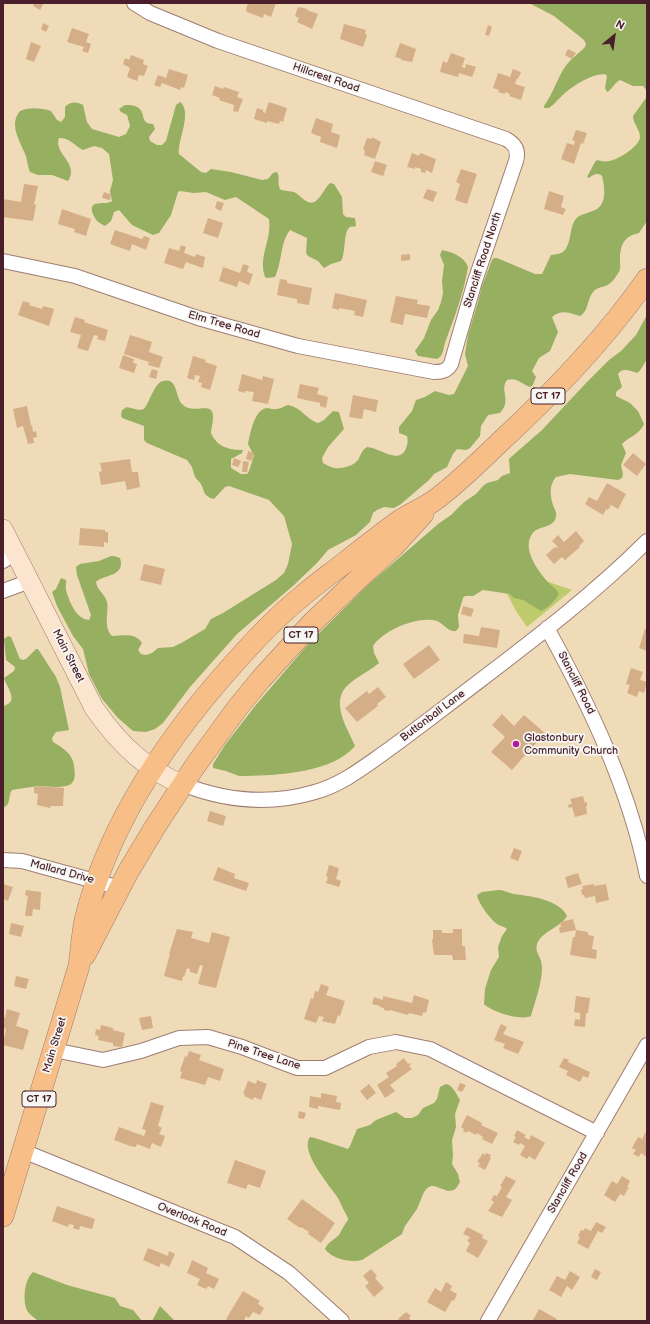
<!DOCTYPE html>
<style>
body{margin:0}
#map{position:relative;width:650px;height:1324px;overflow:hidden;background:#f0dbb9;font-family:"Balsamiq Sans",sans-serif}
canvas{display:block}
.frame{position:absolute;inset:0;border:4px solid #4a1f2b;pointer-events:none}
.north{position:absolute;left:594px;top:16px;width:40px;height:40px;-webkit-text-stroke:3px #f6f6f2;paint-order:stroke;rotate:29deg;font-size:11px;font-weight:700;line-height:16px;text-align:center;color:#4a1f2b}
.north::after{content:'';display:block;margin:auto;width:14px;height:18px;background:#4a1f2b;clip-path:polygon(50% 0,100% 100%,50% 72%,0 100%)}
</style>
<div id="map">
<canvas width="650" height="1324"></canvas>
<div class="frame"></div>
<div class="north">N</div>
</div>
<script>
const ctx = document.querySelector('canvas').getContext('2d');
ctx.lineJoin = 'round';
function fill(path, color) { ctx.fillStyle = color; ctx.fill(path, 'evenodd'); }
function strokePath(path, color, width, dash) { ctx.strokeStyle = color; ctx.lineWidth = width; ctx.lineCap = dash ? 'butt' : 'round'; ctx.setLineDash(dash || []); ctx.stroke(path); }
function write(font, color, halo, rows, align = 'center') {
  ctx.font = font + ' "Balsamiq Sans",sans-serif'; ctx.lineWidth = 3.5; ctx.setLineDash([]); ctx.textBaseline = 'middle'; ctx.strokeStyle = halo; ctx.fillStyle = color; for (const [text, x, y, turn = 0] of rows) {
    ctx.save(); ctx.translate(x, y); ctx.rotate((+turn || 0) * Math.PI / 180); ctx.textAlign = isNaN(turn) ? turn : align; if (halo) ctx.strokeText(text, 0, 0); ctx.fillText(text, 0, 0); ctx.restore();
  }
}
fill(new Path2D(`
 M525,574l47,16 -45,37 -11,-16 -15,-29z`), '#becb6d');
fill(new Path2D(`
 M529,3h118v218l-8,12c-15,3 -19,12 -19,27 0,5 1,8 -1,12 -3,4 -6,10 -10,12 -4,3 -10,3 -14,6 -9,8 -5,20 -15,26 -11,-3 -18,-7 -28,1l6,15 -8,19 -11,7 -7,13 4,6 -3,8 -3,2c-8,-3 -14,-10 -23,-7 -6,8 0,15 -2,24 0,3 -3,6 -5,9l-12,2 -7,11 -1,10 -10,12 -4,2 -9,-1 -4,5 -6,13 -13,7 -5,6 -28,24 -7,4 -10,-1 -7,3 -4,3 -3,9 -14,13 -28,15 -11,13 -23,22 -57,49 -47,53 -27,36 -8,6 -9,3 -13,-1 -15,-13 -16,-19 -13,-25 -6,-25 -10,-13 -16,-30 -5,-14 4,-3 5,-11 5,2c1,3 -1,6 0,10 3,11 10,29 23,30l2,-5 -14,-40 -1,-8 4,-3 19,-3 12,-5h3l6,2c6,19 -16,16 -24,24 1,8 9,12 11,20 2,10 -4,25 5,34 10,0 23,-4 30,7l-4,7 3,4 5,1 6,-2 6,-5 15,-1 10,-5 22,-13 6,-10 12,-6 53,-33 8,-7 4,-9 4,-20 -8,-28 -15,-16 -40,-14 -4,1 -11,12 -4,-1 -5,-4 -4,-10 -6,-7 -3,-10 -5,-7 -40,-17 -3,-3v-14l-22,-8 -1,-3 1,-5 5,-3 12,3 5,-1c6,-7 10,-26 19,-28 15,-4 12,16 19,23 11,12 32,-5 31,14 0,5 -2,10 -2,15 6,14 18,17 32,17l-1,3 -11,6v9l10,6h6l2,-3 5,-15 -6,-12c2,-9 6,-35 19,-36 3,0 6,2 9,1 5,0 8,-3 12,-4 13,2 19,15 30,18l6,-3 9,-9 6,1 5,17 -16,18 -6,11 1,5c4,2 7,4 11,5 7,1 20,-2 24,-8 3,-5 3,-9 9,-13 11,0 33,19 39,1 2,-4 2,-8 1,-12l-8,-3v-6l13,-16 4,-11 9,-3 10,-6 14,4 5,-1 14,-28 -3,-12 3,-19 10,-33 4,-16 10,-26 2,-2h3l38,16h7l9,-19c4,-1 9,-1 12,-3 9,-8 6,-23 12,-32 4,-6 14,-7 20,-10 12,-5 10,-23 7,-34 -5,-4 -9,-1 -13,2l-2,-1 8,-15 2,-2c4,1 8,2 12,1 9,-1 31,-15 31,-24 0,-8 -7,-13 -7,-21l13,-18 1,-7 -4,-5h-10l-13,-6c-6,3 -8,10 -13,12l-2,-4 2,-12 -2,-2c-14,0 -29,10 -40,19 -5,4 -10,11 -16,15h-5v-2c8,-11 12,-24 19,-36 5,-9 15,-16 22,-23l1,-3 -2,-4 -30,-24z
 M180,102c13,10 -3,39 -1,52l22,18 5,1 5,-4 20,3 31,8 6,-1 5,-6 4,-1c4,5 -1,13 4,18 4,1 9,1 13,2 7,3 13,15 22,9 5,-4 9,-13 14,-18l4,1 8,13 1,17 3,3 9,1 1,8c-2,1 -4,0 -6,1 -7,4 -4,27 -9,34l-10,3 -7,4 -6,-7 -10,-5 -2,-3 1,-15 -17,-8c-10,13 -8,33 -15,47l-8,1 -2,-1c-7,-22 7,-36 4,-58l-33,-22 -11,3 -19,-8 -12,1 -14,-2 -2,1 -7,23 -12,18 -6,2 -21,-10 -13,-15 -5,2 -3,9 -6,5c-6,-3 -10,-6 -12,-12 -6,-16 13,-8 19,-13l-2,-10 3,-11 -4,-26 -7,-6 -8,-2 -11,4c-10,-5 -12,-12 -24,-12 -6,16 21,25 9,43l-16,-6h-14l-8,-3c-2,-5 -3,-11 -4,-16 -5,-13 -18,-31 -6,-45 10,-4 21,-3 31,0l6,9 4,2 4,-5v-10c6,-6 12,-5 18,-2l4,17 5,7 27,8 7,-3 4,-8 -3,-11 -6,-3 -2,-3 6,-4c3,0 9,0 12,2 10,5 2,17 16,17l2,5 -6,8 1,4 7,4h5l4,-4 10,-36z
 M442,250c10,2 23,7 26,17 -4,25 -13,49 -22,73 -3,7 -2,16 -9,19l-19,-3 -3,-5 9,-13 7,-18 7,-10 3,-8 2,-9 -1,-12 2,-16 -4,-10z
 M647,315v45c-4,4 -5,10 -10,13 -7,-2 -14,-6 -19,1l4,13 -6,5v4l14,7 8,8 6,13c-4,10 -15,13 -22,20l4,9 -5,12 2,9 -1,4 -4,2 -48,-6 -14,3c-7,8 -6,18 -3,28 2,5 4,8 3,12 -3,12 -18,8 -24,17 -10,15 5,35 14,46 4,5 10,8 13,14 -3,6 -12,15 -18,17l-18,-11 -9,-2 -4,-4 -27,-4 -10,6h-8l-2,2 -5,17 1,12 -3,4c-8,1 -12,-7 -19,-10 -18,-6 -54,9 -64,25l1,7 5,10c-9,8 -21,13 -30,21 -20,17 -2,43 6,62 -23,27 -76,29 -109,30h-7l-13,-5 -13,-3v-4l12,-19 30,-39 55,-64 59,-58 69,-60 13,-9 13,-13 12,-8 7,-8 4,-3 11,-3 4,-4 8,-3 -1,-14 2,-2 31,-27 44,-47 23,-23 12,-9 15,-16z
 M8,636l3,1 9,22 3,1 3,-1 10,-10h2l18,28 4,10 9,43 -13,2 -4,6 1,4c10,6 20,12 21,24 1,6 2,14 -3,18 -8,5 -22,2 -31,2 -9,1 -18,2 -28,4 -4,5 -1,13 -7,17l-2,-1v-100c17,-4 4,-18 1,-28l10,-7 1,-4 -9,-7 -2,-21z
 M499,890c5,0 10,3 15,4 16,2 46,6 53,22 -7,12 -25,15 -30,28 -2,7 2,11 4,17 4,15 -6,40 -10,55 -11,5 -39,-4 -47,-12l1,-15 6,-19 8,-13 -1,-10 4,-11 5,-7c-3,-3 -5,-2 -8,-4 -7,-3 -21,-22 -22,-30l5,-3z
 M446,1084c7,1 10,10 14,16l-5,14 1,13 -4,13 1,15 -1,9 6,10 2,8 -3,5 -3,3 -6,1 -14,-5h-3l-4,2 -3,4 -7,17 -12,17 -3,8 -40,26c-11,3 -30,-1 -37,-11 3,-7 9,-9 14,-14 3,-5 5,-10 9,-15v-2c-4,-7 -7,-14 -10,-20 -8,-12 -39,-47 -28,-61l5,1 33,11 2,-3 7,-17 13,-4 6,-5 20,-8 9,6h7l6,-3 5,-7 11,-5 3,-4 3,-12z
 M33,1272l34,13 48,13 5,8 13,4 9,11h-104c-3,-3 -8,-6 -10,-9 -6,-10 -4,-32 5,-40z
 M160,1306l15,15h-23z`), '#96af60');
fill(new Path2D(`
 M34,3h10l-4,7 -7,-4z
 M248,3h28l-5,14 -7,-3 -1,4 -16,-6 -1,-3z
 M298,7l10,2 -1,1 11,4 -6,15 -15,-7 2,-4 -4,-2z
 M43,23l6,3 -3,6 -5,-3z
 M344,24l22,6 -1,4 2,1 -4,12 -23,-8z
 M488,25l4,2 -3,9 -4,-1z
 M72,28l17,6 -3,8 5,2 -3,9 -6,-2 2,-4 -17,-5z
 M31,42l10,4 -7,16 -8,-3z
 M400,43l16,6 -4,13 -11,-2 1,-1 -7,-2z
 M568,49l8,4 -4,6 -7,-4z
 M451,53l14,5 -3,9 3,1 1,-4 10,3 -4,10 -13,-4 -1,4 -18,-5 3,-11 4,2z
 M131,55l13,5 -1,4 5,2 -4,10 -5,-1 -2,6 -10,-4 3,-9 -7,-4 2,-6 4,2z
 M169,69l19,6 -4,13 -3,-1 -1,3 -18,-7 -2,4 -6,-2 4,-10 8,3z
 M513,69l8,3 -3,7 -1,-1 -2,6 10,3 -4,13 -12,-4 1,-2 -5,-2v2l-7,-2 1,-2 -6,-2 5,-15 12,4z
 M215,86l8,3 1,-2 15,5 -2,5 6,2 -5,13 -5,-1 1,-6 -15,-5 1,-2 -8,-3z
 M269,102l18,6 -4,14 -3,-1 -1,3 -12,-3v2l-13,-4 3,-11 6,2v2l2,1z
 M316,118l17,6 -2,8 9,3 -3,13 -17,-6 1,-5 -10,-4z
 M576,130l11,3 -4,11 -2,-1 -7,21 -13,-5 6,-16 7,2 1,-4 -3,-1z
 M372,137l9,5 -6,17 -11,-4 1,-5 -2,-1 4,-11 5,1z
 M412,153l7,3 1,-3 16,6 -4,14 -6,-3 -1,3 -4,-1v-3l-6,-2v2l-8,-2z
 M375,161l12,4 -4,11 -12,-4z
 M461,169l16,5 -10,30 -12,-4 5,-16 -4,-2z
 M24,184l14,2 -4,18 2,1 -3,16 -30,-4v-18l18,3z
 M427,189l10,3 -4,10 -10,-4z
 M549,191l15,5 -3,11 5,2 -3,6 -19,-6z
 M104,192l5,2 2,-1 -1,7 -8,-2z
 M217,201l7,2 -3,8 -6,-3z
 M62,209l29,10 -5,17 -12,-4 1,-3 -17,-5z
 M208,218l15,5 -5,15 -15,-5z
 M115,230l27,9 2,-3 6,2 -4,12 -14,-6 -2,7 -20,-7z
 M181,245l5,2 -2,6 11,4 1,-3 9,3 -2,11 -17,-6 -3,7 -19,-6 5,-15 10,3z
 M410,254v6l-9,1v-6z
 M243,264l6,2 -2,6 6,2 -4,11 -10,-4 -2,6 -18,-6 4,-14 17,6z
 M280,279l7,1v3l25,5 -3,17 -12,-2v-4l-20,-4z
 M335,293l32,7 -4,17 -9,-2 1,-4 -16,-3v2l-7,-2z
 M396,296l22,4 -1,4 13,2 -3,12 -22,-4 -2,11 -13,-3z
 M23,301l7,2 -1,2 13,4 1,-3 11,3 -5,17 -31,-11z
 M75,317l10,3 -1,2 24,8 -3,11 -8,-2 1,-3 -4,-1 -6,16 -11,-3 4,-13 -11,-3z
 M130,335l22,7 -3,10 14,5 -4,11 -11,-3 1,-3 -25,-8z
 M123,355l11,4 -1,4 4,1 -3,9 -15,-5z
 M193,356l13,4 -1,2 12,4 -7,24 -9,-3 1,-4 -4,-1 2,-6 -5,-1 -1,5 -7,-2z
 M152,369l6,2 -2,8 -7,-2z
 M242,374l20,6 1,-4 11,3 -6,25 -16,-3 2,-9 -9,-1v2l-7,-2z
 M300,384l19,4 -2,6 11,3 -2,11 -6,-2v-3l-23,-5z
 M353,395l25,5 -2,12 -12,-3 -2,10 -13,-2z
 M27,406l4,20 1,-1 1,7 3,-1 1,6 -4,1 1,5 -6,1 -5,-18 -6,2 -4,-19z
 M248,451l6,2 -2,8 -6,-2z
 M633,453l13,11 -9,12 -14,-11z
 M234,458l7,3 -3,6 -6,-2z
 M130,459l2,13h6l2,15 -13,3 -2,-9 -24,4 -2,-13 3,-1 -2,-8z
 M243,461l6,1 -2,10h-5z
 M607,483l19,11 -8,15 -7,-4 -3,5 -2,-1 -3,6 -18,-11 4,-7 8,4z
 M80,528l25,2v2h3v11l-4,-1v5l-25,-2z
 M576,531l8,10 -5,5 1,1 -15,13 -3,-3 -8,7 -8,-9 9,-8 1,1 2,-1 -6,-6 6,-6 6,7z
 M144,564l21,5 -4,16 -21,-5z
 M463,606l11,3 -3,8 -10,-3z
 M481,627l19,3 -3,18 -34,-5 1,-9 15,2z
 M645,629h2v22l-8,-3z
 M429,645l11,15 -26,19 -11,-15z
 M631,668l12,4 -3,8 7,2 -3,11 -5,-2 -2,6 -10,-4 3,-8 -4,-1z
 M378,687l8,10 -9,7 1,2 -21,16 -12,-14 22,-17 2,3z
 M502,714l12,12 10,-11 21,18 -33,37 -21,-18 14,-15 -13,-12z
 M39,786l25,2 -1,18h-12l-1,2 -13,-3 1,-11 -4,-1v-6h4z
 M583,796l2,7 2,-1v4h-1l1,8 -12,3 -3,-10 -3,1 -1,-3 4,-1 -2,-5z
 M210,811l16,5 -3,10 -16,-5z
 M514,848l8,3 -4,10 -8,-3z
 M329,865l10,3 -3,11 5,2 -2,6 -13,-4 2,-6 -2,-1z
 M218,867l17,7 -1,4 15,5 -3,8 -33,-11z
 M578,873l4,11 -14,4 -3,-11z
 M3,884l10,3 -5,14 -5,-2z
 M594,884v2l12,-2 3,16 -13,3 -1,-7 -10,2 -1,-3h-2l-1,-5 2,-1 -1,-3z
 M26,890l15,2 -1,18 -7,-1 -1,7h-7l3,-20 -3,-1z
 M573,919l3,11 -16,3 -1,-5 2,-1 -1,-5z
 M11,923l13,3 -3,11 -12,-3z
 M177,929l16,3 -2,6 18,5 3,-11 18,5 -14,51 -18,-4 5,-18 -3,-1 -3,9 -7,-2v-3l-3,-1 -3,9 -1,-1 -1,5 -18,-5 6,-22h-1z
 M453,929h9v17h3l1,14h-13l-1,-5h-18l-2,-15 1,-1v-9h9v3h11z
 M576,930l12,2v3l6,1 -2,13 5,1 -1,9 -26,-4 3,-18h2z
 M16,976l13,3 -3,10 -12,-3z
 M321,984l8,3 -3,8 19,6 -5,15 -2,-1 -3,9 -13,-3 2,-4 -5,-1 -3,7 -12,-4 7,-21 2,1 2,-8 3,1z
 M414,995l15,5 -3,13 -3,-1 -1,4 -13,-3 -1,2 -18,-5 -1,1 -5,-1v-2l-4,-1v-1l-8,-2 2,-7 9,3v-4l29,7z
 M576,996l14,2 -2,15h-2l-1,14 -11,-1 1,-7 5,1v-7l-6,-1z
 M7,1009l13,4 -4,13 13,4 -6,20 -20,-5 3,-16 -3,-1v-11l2,1z
 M151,1016l2,12 -11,2 -3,-12z
 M501,1024l6,3 -4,7 21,8 -6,12 -15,-6 2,-4 -11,-4z
 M101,1025l12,3v2l12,3 -3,14 -9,-1v-3l-15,-3 1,-4 -4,-1 1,-6 4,1z
 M189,1051l12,4 -2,5 25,9 -4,12 -12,-4 -3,8 -25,-7 2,-6 -2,-1 5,-15 2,1z
 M404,1058l4,6 2,-1 1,1 -2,2 3,3 -22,16 5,6 -10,7 -8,-13 12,-8 -3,-4 11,-7 -1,-2z
 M564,1058l5,2 -1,2 22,10 -2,6 -5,-2 -3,6 -14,-7 2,-4 -9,-4z
 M257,1080l10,4 -6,16 -7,-3 -1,3 -9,-4 1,-2h-2l5,-13 8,3z
 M460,1083l6,2 -4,7 -5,-2z
 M369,1084l7,9 -9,7 -7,-9z
 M321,1093l16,3 -1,6 5,1 -1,7 -22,-4v3l-9,-2 1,-11 11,2z
 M151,1102l13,4 -6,20 4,2 -3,6 6,2 -4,11 -9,-4 -2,6 -13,-5 -1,3 -6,-1 -16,-6 5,-13 25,9 2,-6 -4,-1z
 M299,1111l7,2 -2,6 -6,-1z
 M467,1115l15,8 -1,2 17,8 -6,11 -10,-5 1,-2 -6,-4 -1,2 -8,-4 -2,2 -3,-2 1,-2 -3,-2z
 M517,1130l9,5 -2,2 5,3 2,-5 14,8 -10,17 -6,-4 -2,3 -7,-4 5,-9 -5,-3 -1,2 -6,-3 3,-5 -2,-1z
 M647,1130v27l-6,-4 -2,4 -6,-3 3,-4 -4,-2 6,-11 4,2z
 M483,1153l2,2 1,-2 5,2 -1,2 1,1 -6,12 -7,-4 2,-3 -3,-1z
 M235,1160l31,11 -6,17 -12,-4 -2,5 -19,-6z
 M506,1176l10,5 -10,16 6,3 -10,17 -14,-6 6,-9 -3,-2 3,-5 3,1 5,-9 -2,-1z
 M622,1176l8,5 -3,6h2l-5,9 -4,-2 -5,8 -11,-7 8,-14 5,3z
 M302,1199l33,24 -14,20 -13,-9 1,-2 -8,-5 -1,1 -13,-9z
 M57,1206l38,13 -3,10 -12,-3 -1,4 -6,-2 1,-3 -5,-1 -1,3 -16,-6z
 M596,1222l10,5 -4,6 -4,-2 -10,18 -11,-6 3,-6 -2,-1 3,-6 2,1 2,-3 6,3z
 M467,1227l16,8 -1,3 6,3 -10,17 -12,-7 4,-8 -3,-2 3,-4 -7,-3z
 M148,1248l20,8 1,-5 6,3 -6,13 -8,-4 -2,4 -16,-7z
 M192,1260l16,8 -2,5 13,6 -5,10 -6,-3 -2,3 -9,-4 3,-6 -13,-6z
 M371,1269l6,7 -2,2 9,10 -10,9 -9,-11 4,-3 -6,-7z
 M595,1269l6,3 -4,8 -6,-3z
 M570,1271l10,6 -8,13 -5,-4 -6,11 -12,-7 8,-14 8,4z
 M446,1282l6,4 -2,4 7,4 -3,7 -2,-1 -7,12 -18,-10 8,-14 6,4z
 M243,1291l17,10 -2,3 6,4 -4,7 -7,-3 -4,6 -3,-2 -2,5h-15l-3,-2z
 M539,1309l18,10 -2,2 -22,-1z
 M406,1312l5,4 -2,2 2,3h-11l-2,-2z`), '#d4ae87');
const minor = new Path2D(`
 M3,261l72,15 123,42 100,28 136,26c8,0 13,-1 17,-8l24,-83 41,-120c3,-10 -1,-17 -10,-22l-288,-98 -68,-28 -16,-10
 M3,561l12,-8
 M3,591l27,-10
 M547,628c43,78 82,160 100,248
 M182,784c43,17 89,21 133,8 25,-7 45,-22 66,-37 21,-15 42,-31 63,-47 69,-53 141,-105 203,-167
 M3,860l19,1 98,27
 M54,1050l49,10 38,-9 38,-13 29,-1 34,10 55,21h28l44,-21 27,-5 34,7 167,84
 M23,1151l212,86 54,36 53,48
 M488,1321l159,-276`);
const secondary = new Path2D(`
 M3,529l91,179c22,32 51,62 88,76`);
const primary = new Path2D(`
 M85,955l43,-83 27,-45 40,-61 43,-59 23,-28 50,-55 45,-43 38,-35 29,-32
 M3,1216l76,-250c2,-15 3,-31 6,-46 23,-95 81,-180 145,-252 22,-25 45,-50 71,-71 15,-13 32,-25 47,-37 17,-13 34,-27 51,-39 12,-8 25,-13 36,-21 23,-17 44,-38 65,-58 54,-50 105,-103 147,-163`);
strokePath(minor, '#9d7d72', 16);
strokePath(secondary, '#9d7d72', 20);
strokePath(primary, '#9d7d72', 22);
strokePath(minor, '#fff', 14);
strokePath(secondary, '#fce5cf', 19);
strokePath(primary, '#f7be88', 21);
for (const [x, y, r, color] of [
 [516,744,4,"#b5179e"]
]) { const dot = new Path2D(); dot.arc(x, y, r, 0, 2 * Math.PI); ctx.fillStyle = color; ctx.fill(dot); strokePath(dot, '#f6f6f2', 1.5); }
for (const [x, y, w] of [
 [548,396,34],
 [301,635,34],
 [39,1099,34]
]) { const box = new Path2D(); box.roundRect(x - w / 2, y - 8, w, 16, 3); ctx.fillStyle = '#f6f6f2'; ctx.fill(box); strokePath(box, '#4a1f2b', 1); }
write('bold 10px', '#4a1f2b', null, [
 ["CT 17",548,396],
 ["CT 17",301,635],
 ["CT 17",39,1099]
]);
write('11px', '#4a1f2b', '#f6f6f2', [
 ["Hillcrest Road",326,78,19],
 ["Stancliff Road North",483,260,-72],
 ["Elm Tree Road",224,325,16],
 ["Main Street",68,656,63],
 ["Stancliff Road",576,683,63],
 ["Buttonball Lane",433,716,-37],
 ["Mallard Drive",62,872,15],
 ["Main Street",55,1045,-73],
 ["Pine Tree Lane",264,1055,18],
 ["Stancliff Road",568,1183,-60],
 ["Overlook Road",192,1220,22]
]);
write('11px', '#4a1f2b', '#f6f6f2', [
 ["Glastonbury",524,738],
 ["Community Church",524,751]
], 'left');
</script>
